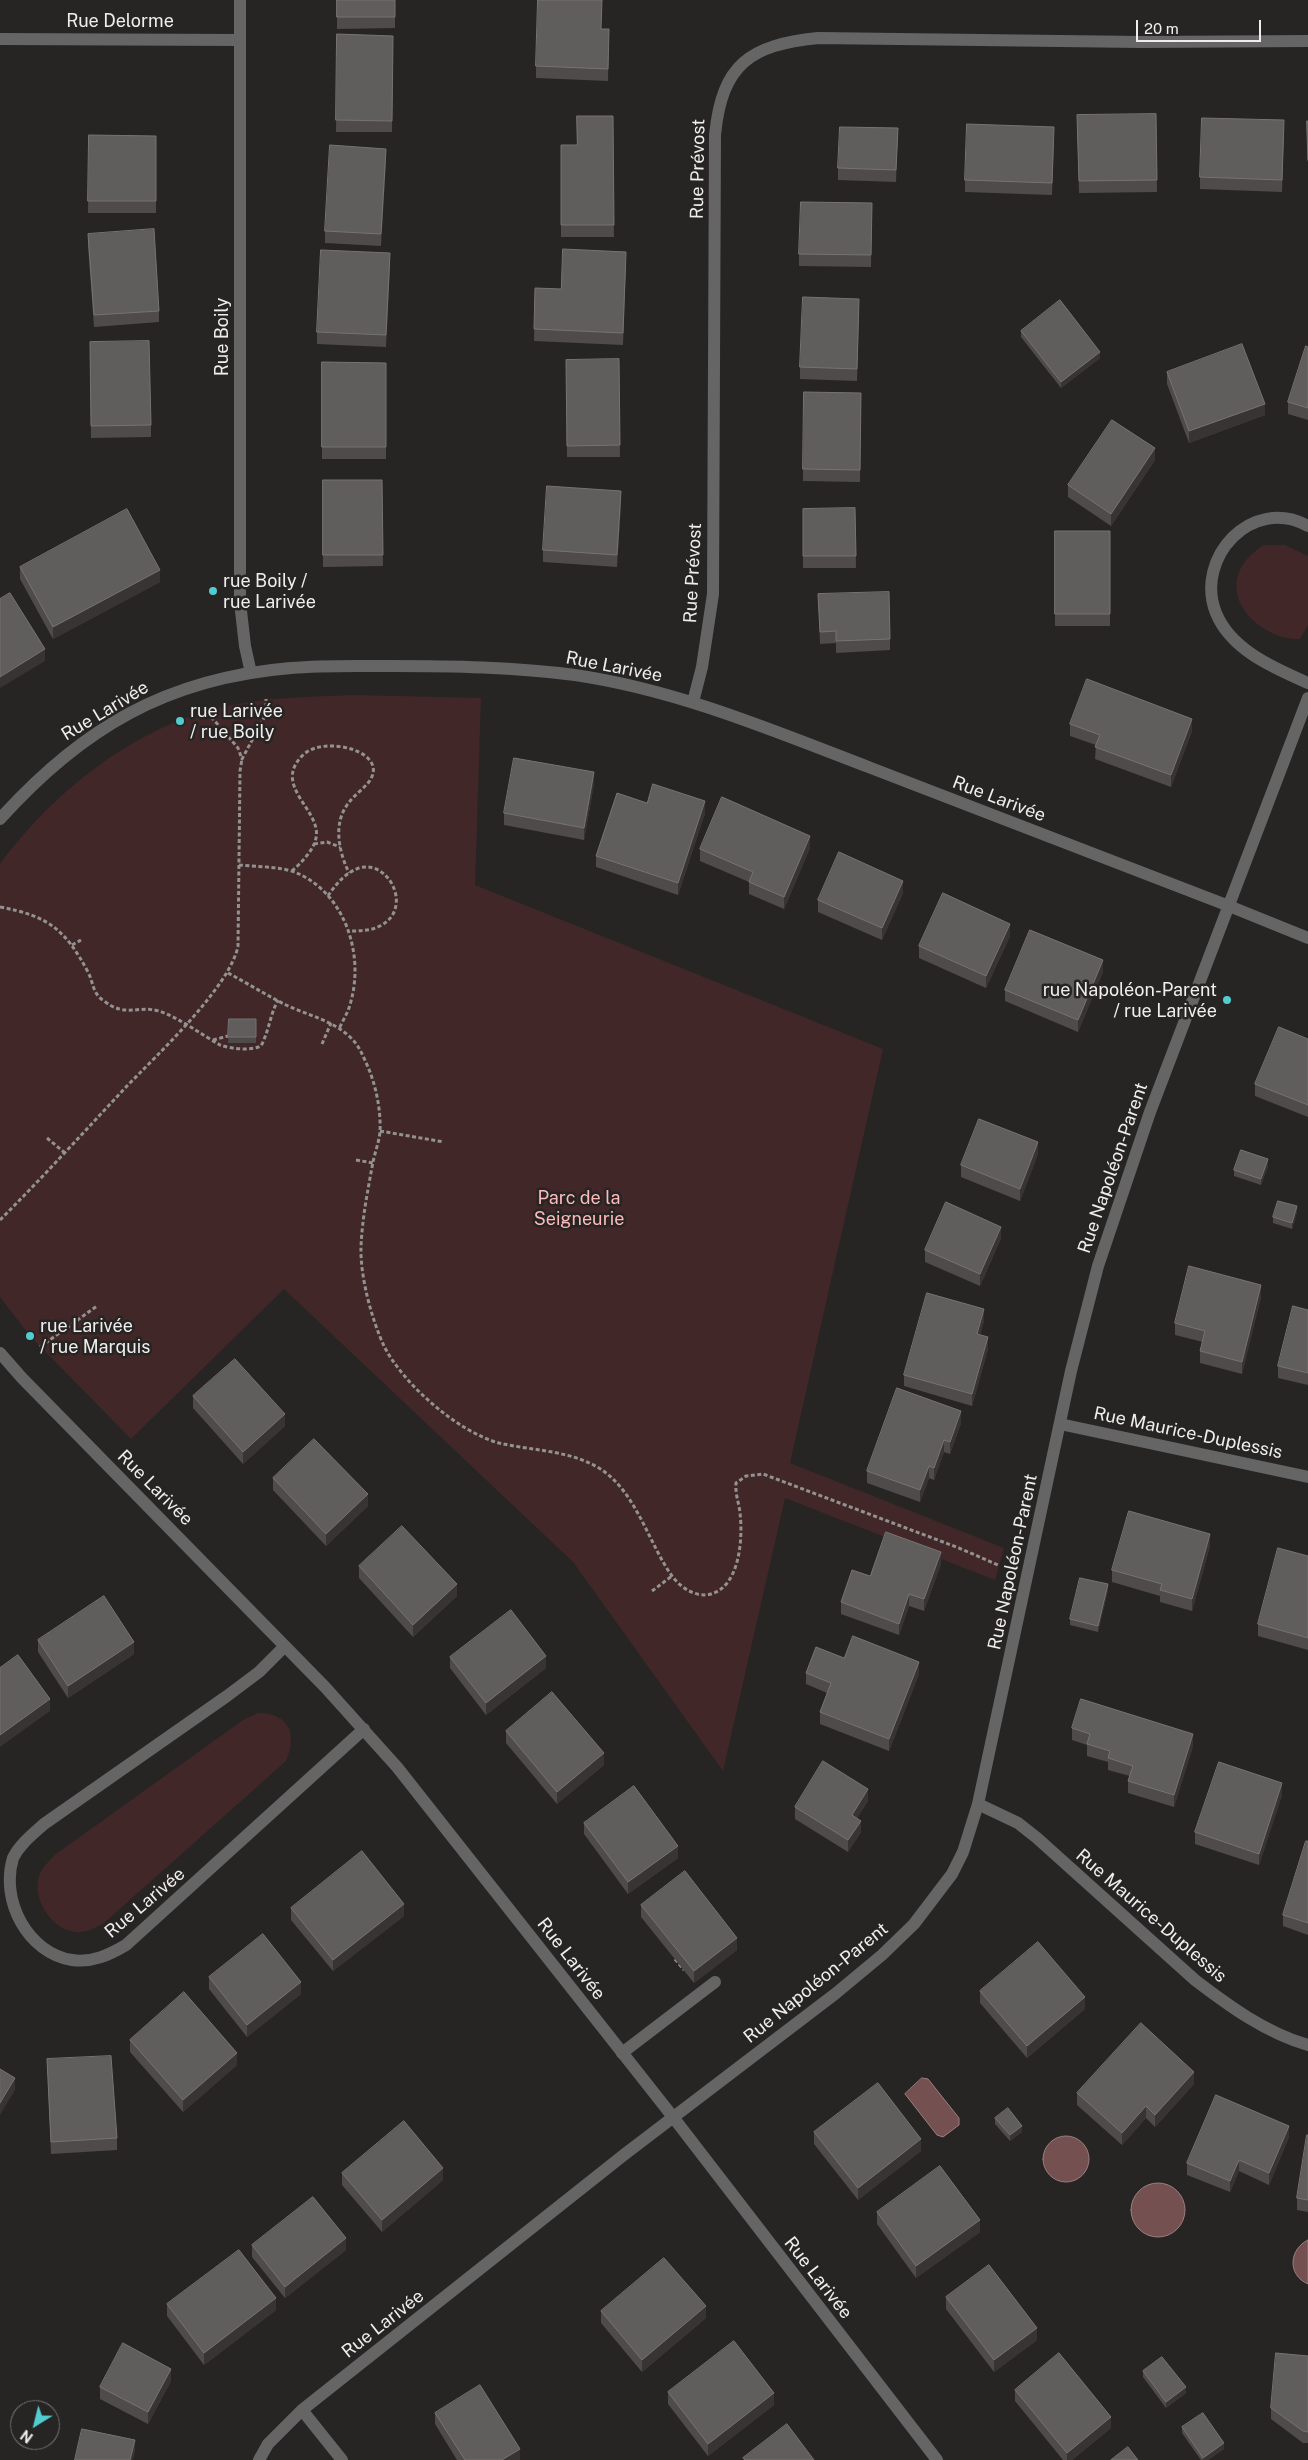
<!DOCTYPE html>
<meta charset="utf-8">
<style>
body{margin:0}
#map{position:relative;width:1308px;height:2460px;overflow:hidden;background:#272424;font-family:"Public Sans",sans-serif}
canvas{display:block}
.north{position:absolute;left:10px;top:2400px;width:50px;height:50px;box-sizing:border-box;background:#272424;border:1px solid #777474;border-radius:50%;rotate:216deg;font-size:14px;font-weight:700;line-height:20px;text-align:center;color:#efeded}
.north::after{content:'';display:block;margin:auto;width:18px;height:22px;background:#52cdcf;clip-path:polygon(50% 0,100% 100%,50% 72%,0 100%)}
.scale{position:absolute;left:1136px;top:20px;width:125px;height:22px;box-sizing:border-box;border:2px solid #efeded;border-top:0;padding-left:6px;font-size:15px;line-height:18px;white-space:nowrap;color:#efeded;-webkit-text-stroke:4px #272424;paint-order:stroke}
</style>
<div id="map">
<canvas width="1308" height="2460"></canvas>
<div class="north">N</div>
<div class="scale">20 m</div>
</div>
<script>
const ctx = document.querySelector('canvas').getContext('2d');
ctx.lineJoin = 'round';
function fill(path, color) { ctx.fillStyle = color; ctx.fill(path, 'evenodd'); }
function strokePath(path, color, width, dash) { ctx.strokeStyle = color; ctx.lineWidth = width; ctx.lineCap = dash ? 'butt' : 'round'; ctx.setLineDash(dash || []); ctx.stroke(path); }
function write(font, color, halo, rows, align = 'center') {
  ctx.font = font + ' "Public Sans",sans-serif'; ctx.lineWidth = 5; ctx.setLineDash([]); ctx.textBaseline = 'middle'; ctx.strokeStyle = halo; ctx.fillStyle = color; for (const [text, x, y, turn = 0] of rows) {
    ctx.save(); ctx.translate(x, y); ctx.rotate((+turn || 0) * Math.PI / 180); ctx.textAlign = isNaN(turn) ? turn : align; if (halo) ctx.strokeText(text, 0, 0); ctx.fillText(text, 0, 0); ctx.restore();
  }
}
fill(new Path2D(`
 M1263,545h22l23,11v69l-8,14c-32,2 -77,-33 -60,-69 5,-11 14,-18 23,-25z
 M354,695l127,3 -6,187 408,164 -93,414 214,85 -9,32 -210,-82 -62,273 -150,-209 -289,-273 -153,150 -101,-103 -30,-39v-433c53,-72 133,-136 222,-157 43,-10 88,-10 132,-12z
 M258,1713c31,0 40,21 28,48l-182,162c-9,5 -17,10 -29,9 -24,-3 -43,-33 -36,-56 3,-9 11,-16 17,-22l187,-134z`), '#412728');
const water = new Path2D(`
 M922,2078l6,1 31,39v7l-16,12 -6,-2 -32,-41z
 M1043 2159a23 23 0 1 1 46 0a23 23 0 1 1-46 0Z
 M1131 2210a27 27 0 1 1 54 0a27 27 0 1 1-54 0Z
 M1308,2240v44c-21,-9 -19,-35 0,-44z`);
fill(water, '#755051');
strokePath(water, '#9a7f80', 1);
strokePath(new Path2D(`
 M207,712l31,36 4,11 24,-45v-15
 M314,844l13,-2 13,5
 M239,865c19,2 43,1 60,9 46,21 65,80 52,127 -2,10 -8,19 -12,28
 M292,871c9,-8 22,-21 24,-33 6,-28 -45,-52 -13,-83 21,-21 90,-3 65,28 -6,7 -15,13 -21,22 -14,20 -8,47 2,68
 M328,896c8,-12 17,-23 31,-28 30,-9 55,41 21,58 -10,5 -20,5 -31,5
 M0,907c48,9 65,22 88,65 6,12 4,21 16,29 22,17 34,4 55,10 19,6 43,24 61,34 12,4 29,6 41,1 8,-15 9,-31 17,-46
 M72,945l9,-5
 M228,973c19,10 38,22 58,32 21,10 46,15 64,32 9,8 13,19 18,30 8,19 13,43 12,65 -1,10 -5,20 -7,30 -5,27 -11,57 -12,85 -1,30 11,73 23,99 19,38 74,86 115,97 34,8 73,7 103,27 35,24 47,74 70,106 9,12 24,22 39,18 29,-8 32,-56 29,-81 -1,-10 -5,-19 -4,-30l10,-7 17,-2 196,74 39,17
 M213,1040l15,-4
 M322,1044l9,-21
 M380,1131l64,11
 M47,1138l18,15
 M356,1160l17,3
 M0,1220c43,-43 84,-88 126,-133 31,-32 104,-100 112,-141l2,-175 2,-12
 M40,1347l57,-41
 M652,1591l20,-15
 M675,1959l9,11`), '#949191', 3, [4, 2.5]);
strokePath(new Path2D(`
 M622,2053l93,-71`), '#666565', 12);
strokePath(new Path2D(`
 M240,0v602l5,44 6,27
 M0,39l240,1
 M1308,526c-56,-31 -114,32 -92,87 15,37 58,55 92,70
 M693,702l9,-35 11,-73 2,-459c7,-71 35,-90 103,-97l323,4 167,-1
 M0,819c82,-91 167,-141 291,-151 33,-3 66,-2 99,-2 62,0 124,1 185,9 103,15 199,56 296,93 119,46 239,92 358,138l79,32
 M0,1353l22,25 303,309 72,80 276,350 264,343
 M1060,1424l248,53
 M285,1646l-26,26 -32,24 -183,128c-11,10 -24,20 -31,34 -13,43 15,95 59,102 20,3 37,-5 54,-15l238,-216
 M978,1804l40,19 19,15 158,142c34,26 71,53 113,65
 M302,2410l40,50
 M259,2460l9,-16 34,-34 323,-256 210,-160 47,-39 32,-31 38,-50 11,-22 15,-48 93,-433 27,-105 52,-154 158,-414`), '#666565', 12);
fill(new Path2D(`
 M337,0h58v28l-58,1z
 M602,29h7l-1,52 -72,-3v-12z
 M337,34l56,2 -1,96h-56z
 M1156,114l1,78 -78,1 -2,-78z
 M613,116l1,121h-53v-92h16z
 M898,128l-2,54 -58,-2v-12z
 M1284,132l-2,60 -82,-3v-12z
 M89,135l67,1v77h-68z
 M1054,139l-2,56 -87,-3v-12z
 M386,161l-5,85 -56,-3v-12z
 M872,203l-1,64 -72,-1v-12z
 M88,234l71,77v11l-65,5 -6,-81z
 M626,263l-3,82 -89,-4 1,-53 26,1z
 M390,265l-4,82 -69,-3v-12z
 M859,310l-2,71 -57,-2v-12z
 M1021,331l79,27 -39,30 -40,-51z
 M90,342l61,83v12l-60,1z
 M1308,347v73l-20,-6v-12z
 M619,359l1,98h-53l-1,-97z
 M322,362l64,1v96h-64z
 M1167,372l98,43 -76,28 -22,-59z
 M861,393l-1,89 -57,-1v-12z
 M1155,460l-44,66 -43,-29v-12z
 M323,480h59l1,86 -60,1z
 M621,503l-4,64 -74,-5v-12z
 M855,508l1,60h-53v-59z
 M1055,531h55v95h-55z
 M20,567l140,15 -107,57 -33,-60z
 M818,594l72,45v11l-54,3v-10l-16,1z
 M1070,724l122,7 -21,56 -76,-28 1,-14 -26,-9z
 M594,784l-10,56 -80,-15v-12z
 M647,803l58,10 -27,82 -82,-28v-11z
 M810,848l-26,61 -35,-15v-12l-49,-21v-12z
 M903,893l-21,47 -64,-28v-12z
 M1010,936l-24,52 -67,-30v-12z
 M1103,972l-25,60 -73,-31v-11z
 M229,1019h27v24h-28z
 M1308,1039v78l-53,-21v-12z
 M1038,1154l-18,47 -59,-24v-12z
 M1268,1166l-7,19 -27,-9v-6z
 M1297,1212l-5,17 -19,-6v-6z
 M1001,1238l-21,48 -55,-24v-12z
 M1261,1297l-19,77 -42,-11v-12l3,-9 -28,-7v-12z
 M1308,1310v75l-30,-7v-12z
 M984,1321l-4,14 8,14 -16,57 -68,-20v-11z
 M193,1396l92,30 -42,38 -50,-56z
 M961,1423l-11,31 -6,-2 -10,28 -5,-2 -9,24 -53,-19v-12z
 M273,1478l95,28 -42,40 -53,-56z
 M1210,1546l-18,65 -32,-9v-6l-48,-14v-12z
 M1308,1556v94l-50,-14v-12z
 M941,1564l-17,47 -15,-5 -10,29 -58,-21v-12l29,-26z
 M359,1566l98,30 -44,41 -54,-59z
 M1108,1590l-10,42 -28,-7v-6z
 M38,1640l96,14 -66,44 -30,-46z
 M450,1657l96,11 -60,47 -36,-47z
 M844,1658l75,16 -30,77 -69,-27v-12l7,-19 -21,-9v-11z
 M1072,1728l121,18 -19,61 -46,-14v-12l2,-5 -22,-6v-8l-21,-6v-11l-15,-5z
 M506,1731l98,34 -47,39 -51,-61z
 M1282,1795l-23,70 -64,-21v-12z
 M868,1801l-11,17 4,14 -13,20 -53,-33v-12z
 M584,1823l94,35 -50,36 -44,-60z
 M1308,1841v94l-25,-9v-11z
 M641,1905l96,45 -43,33 -53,-66z
 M291,1908l113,8 -71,55 -42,-51z
 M209,1977l92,17 -54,43 -38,-48z
 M980,1991l105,18 -58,49 -47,-55z
 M130,2040l107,25 -54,47 -53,-60z
 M47,2059l70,79v12l-66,4z
 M1194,2084l-39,43 -9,-9 -24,27 -45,-40v-12z
 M995,2118l27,14 -12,9 -15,-17z
 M814,2132l107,19 -63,49 -44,-56z
 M1308,2135v77l-11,-2v-12z
 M1289,2137l-20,48 -30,-14 -9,21 -43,-17v-12z
 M342,2173l101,7 -61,52 -40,-47z
 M877,2212l103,20 -64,46 -39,-54z
 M252,2245l94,5 -61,48 -33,-41z
 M946,2297l91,43 -43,32 -48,-63z
 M167,2304l109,6 -72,55 -37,-49z
 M601,2311l105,7 -64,54 -41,-49z
 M1308,2356v87h-5l-32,-24v-11z
 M1143,2371l43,22 -20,15 -23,-31z
 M171,2381l-23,43 -48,-25v-12z
 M1015,2390l96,38 -39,32h-9l-48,-59z
 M668,2392l106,13 -66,51 -40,-52z
 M435,2413l85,47h-63l-22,-36z
 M1182,2427l42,22 -16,11h-7l-19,-27z`), '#4f4b4b');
fill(new Path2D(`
 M386,149v12l-5,85v-12z
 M390,253v12l-4,82v-12z
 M1100,352v6l-39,30v-6z
 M1265,404v11l-76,28v-12z
 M1155,448v12l-44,66v-12z
 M621,491v12l-4,64v-12z
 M160,570v12l-107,57v-12z
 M45,649v12l-45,27v-11z
 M1192,719v12l-21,56v-12z
 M594,772v12l-10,56v-12z
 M705,801v12l-27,82v-12z
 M810,836v12l-26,61v-12z
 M903,881v12l-21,47v-12z
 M1010,924v12l-24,52v-12z
 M1103,960v12l-25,60v-12z
 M1038,1142v12l-18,47v-12z
 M1268,1159v7l-7,19v-6z
 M1297,1206v6l-5,17v-6z
 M1001,1227v11l-21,48v-12z
 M1261,1285v12l-19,77v-12z
 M984,1309v12l-7,25v-12z
 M988,1337v12l-16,57v-12z
 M961,1411v12l-11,31v-12z
 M285,1414v12l-42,38v-12z
 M944,1440v12l-10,28v-12z
 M929,1466v12l-9,24v-12z
 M368,1494v12l-42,40v-12z
 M1210,1534v12l-18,65v-12z
 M941,1552v12l-17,47v-12z
 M457,1584v12l-44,41v-12z
 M1108,1584v6l-10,42v-6z
 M909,1594v12l-10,29v-11z
 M134,1642v12l-66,44v-12z
 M546,1656v12l-60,47v-12z
 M919,1662v12l-30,77v-12z
 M50,1699v12l-50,36v-12z
 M1193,1734v12l-19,61v-12z
 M604,1753v12l-47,39v-12z
 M1282,1783v12l-23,70v-11z
 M868,1789v12l-16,26v-12z
 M861,1821v11l-13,20v-12z
 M678,1846v12l-50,36v-12z
 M404,1904v12l-71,55v-11z
 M737,1938v12l-43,33v-12z
 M301,1982v12l-54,43v-12z
 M1085,1997v12l-58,49v-12z
 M237,2053v12l-54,47v-12z
 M1194,2072v12l-39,43v-12z
 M15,2078v12l-15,25v-12z
 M1146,2106v12l-24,27v-12z
 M1022,2126v6l-12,9v-6z
 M1289,2126v11l-20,48v-12z
 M921,2139v12l-63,49v-12z
 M1239,2160v11l-9,21v-11z
 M443,2168v12l-61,52v-12z
 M980,2220v12l-64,46v-12z
 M346,2238v12l-61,48v-11z
 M276,2298v12l-72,55v-12z
 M706,2306v12l-64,54v-12z
 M1037,2328v12l-43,32v-12z
 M171,2369v12l-23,43v-12z
 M1186,2387v6l-20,15v-6z
 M774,2393v12l-66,51v-12z
 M1111,2417v11l-39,32h-5v-7z
 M135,2440v12l-2,8h-3z
 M1224,2443v6l-16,11h-5v-2z
 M520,2449v11h-18z`), '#383434');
const building = new Path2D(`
 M337,0h58v17h-58z
 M538,0h64l-1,29h8l-1,40 -72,-3z
 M337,34l56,2 -1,85 -56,-1z
 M1156,114l1,66 -78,1 -2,-66z
 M577,116h36l1,109h-53v-80h16z
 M1202,118l82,2 -2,60 -82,-3z
 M1307,121h1v39z
 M967,124l87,3 -2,56 -87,-3z
 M840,127l58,1 -2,42 -58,-2z
 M89,135l67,1v65h-68z
 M330,145l56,4 -5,85 -56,-3z
 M801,202l71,1 -1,52 -72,-1z
 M154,229l5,82 -65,4 -6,-81z
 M563,249l63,3 -3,81 -89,-4 1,-41 26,1z
 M321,250l69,3 -4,82 -69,-3z
 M803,297l56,2 -2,70 -57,-2z
 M1060,300l40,52 -39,30 -40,-51z
 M149,341l2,84 -60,1 -1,-84z
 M1242,344l23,60 -76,27 -22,-59z
 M1306,346l2,1v61l-20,-6z
 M619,359l1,86 -53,1 -1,-86z
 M322,362l64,1v84h-64z
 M804,392l57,1 -1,77 -57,-1z
 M1112,420l43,28 -44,66 -43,-29z
 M323,480h59l1,75h-60z
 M547,486l74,5 -4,64 -74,-5z
 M855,508l1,48h-53v-47z
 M127,509l33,61 -107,57 -33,-60z
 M1055,531h55v83h-55z
 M889,592l1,47 -54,2v-10l-16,1 -2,-38z
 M10,593l35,56 -45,28v-78z
 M1087,679l105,40 -21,56 -76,-28 5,-12 -30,-11z
 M514,758l80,14 -10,56 -80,-15z
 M653,784l52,17 -27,82 -82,-27 21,-63 30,10z
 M722,797l88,39 -26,61 -35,-15 4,-10 -53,-23z
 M839,852l64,29 -21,47 -64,-28z
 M943,893l67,31 -24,52 -67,-30z
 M1030,930l73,30 -25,60 -73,-30z
 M229,1019h27v18h-28z
 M1279,1027l29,12v66l-53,-21z
 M979,1119l59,23 -18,47 -59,-24z
 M1241,1150l27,9 -7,20 -27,-9z
 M1278,1201l19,5 -5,17 -19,-6z
 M946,1202l55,25 -21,47 -55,-24z
 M1189,1266l72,19 -19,77 -42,-11 5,-20 -30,-8z
 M927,1293l57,16 -7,25 11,3 -16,57 -68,-19z
 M1293,1306l15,4v63l-30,-7z
 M235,1359l50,55 -42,38 -50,-56z
 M897,1388l64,23 -11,31 -6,-2 -10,28 -5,-2 -9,24 -53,-19z
 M314,1439l54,55 -42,40 -53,-56z
 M1129,1511l81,23 -18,65 -32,-9 2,-6 -50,-14z
 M402,1526l55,58 -44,41 -54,-59z
 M886,1532l55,20 -17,47 -15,-5 -10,30 -58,-22 11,-32 18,6z
 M1278,1548l30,8v82l-50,-14z
 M1080,1578l28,6 -10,42 -28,-7z
 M104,1596l30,46 -66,44 -30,-46z
 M511,1610l35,46 -60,47 -36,-46z
 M853,1636l66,26 -30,77 -69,-27 11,-29 -25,-10 10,-26 28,11z
 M18,1655l32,44 -50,36v-67z
 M552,1692l52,61 -47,39 -51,-61z
 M1081,1699l112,35 -19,61 -46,-14 5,-15 -25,-8 2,-7 -23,-7 3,-10 -18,-6z
 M823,1761l45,28 -16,26 9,6 -13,19 -53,-33z
 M1219,1762l63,21 -23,71 -64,-22z
 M634,1786l44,60 -50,36 -44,-59z
 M1306,1841h2v82l-25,-8z
 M362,1851l42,53 -71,56 -42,-52z
 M685,1871l52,67 -43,33 -53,-66z
 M263,1934l38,48 -54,43 -38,-48z
 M1038,1942l47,55 -58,49 -47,-55z
 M184,1992l53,61 -54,47 -53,-60z
 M1141,2023l53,49 -39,43 -9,-9 -24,27 -45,-40z
 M111,2056l6,82 -66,4 -4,-83z
 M0,2069l15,9 -15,25z
 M878,2083l43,56 -63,49 -44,-56z
 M1216,2095l73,31 -20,47 -30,-13 -9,21 -43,-18z
 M1008,2108l14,18 -12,9 -15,-17z
 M404,2121l39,47 -61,52 -40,-47z
 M1307,2135h1v65l-11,-2z
 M940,2166l40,54 -64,46 -39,-54z
 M313,2197l33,41 -61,49 -33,-42z
 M239,2250l37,48 -72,55 -37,-49z
 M664,2258l42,48 -64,54 -41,-49z
 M989,2265l48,63 -43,32 -48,-63z
 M734,2341l40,52 -66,51 -40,-52z
 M123,2343l48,26 -23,43 -48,-25z
 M1059,2353l52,64 -44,36 -52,-63z
 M1276,2353l32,3v76l-5,-1 -32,-23z
 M1162,2357l24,30 -20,15 -23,-31z
 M480,2385l40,64 -18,11h-37l-30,-47z
 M1203,2413l21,30 -21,15 -21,-31z
 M787,2424l27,36h-69l-2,-2z
 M82,2429l53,11 -5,20h-55z
 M1128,2447l10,13h-27z`);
fill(building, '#605d5d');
strokePath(building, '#777373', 1);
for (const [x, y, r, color] of [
 [213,591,5,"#52cdcf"],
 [180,721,5,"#52cdcf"],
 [1227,1000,5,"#52cdcf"],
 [30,1336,5,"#52cdcf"]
]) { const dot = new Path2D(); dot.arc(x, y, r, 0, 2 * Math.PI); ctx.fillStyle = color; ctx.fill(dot); strokePath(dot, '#272424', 2); }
write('18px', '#efeded', '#272424', [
 ["Rue Delorme",120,21],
 ["Rue Prévost",698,169,-89],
 ["Rue Boily",222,337,-90],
 ["Rue Prévost",693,573,-87],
 ["Rue Larivée",614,667,11],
 ["Rue Larivée",105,711,-31],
 ["Rue Larivée",999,799,21],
 ["Rue Napoléon-Parent",1113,1168,-71],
 ["Rue Maurice-Duplessis",1188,1433,12],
 ["Rue Larivée",155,1488,45],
 ["Rue Napoléon-Parent",1013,1562,-78],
 ["Rue Larivée",145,1903,-40],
 ["Rue Maurice-Duplessis",1151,1916,41],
 ["Rue Larivée",571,1959,52],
 ["Rue Napoléon-Parent",816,1983,-39],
 ["Rue Larivée",818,2278,52],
 ["Rue Larivée",383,2324,-38]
]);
write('18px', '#efeded', '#272424', [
 ["rue Boily /",223,581],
 ["rue Larivée",223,602],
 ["rue Larivée",190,711],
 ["/ rue Boily",190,732],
 ["rue Napoléon-Parent",1217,990,"right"],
 ["/ rue Larivée",1217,1011,"right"],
 ["rue Larivée",40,1326],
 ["/ rue Marquis",40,1347]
], 'left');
write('18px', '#feb9bb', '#272424', [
 ["Parc de la",579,1198],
 ["Seigneurie",579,1219]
]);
</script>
